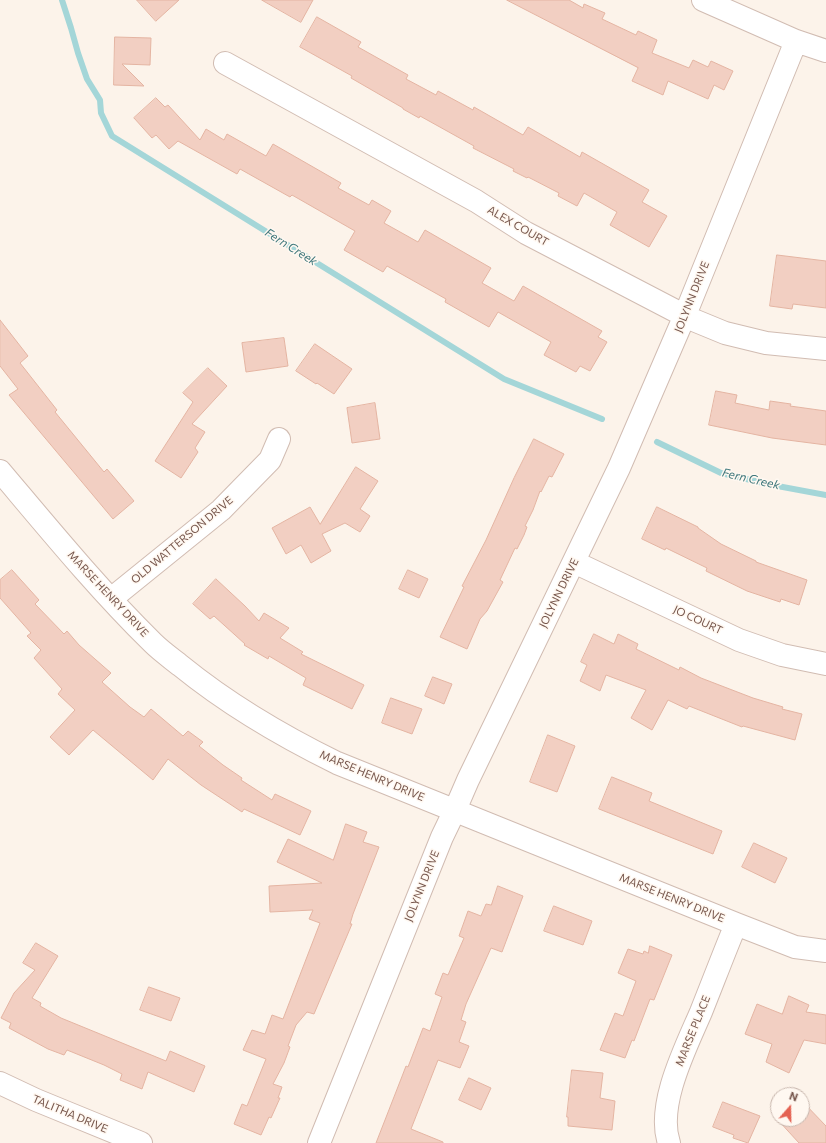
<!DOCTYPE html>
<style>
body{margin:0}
#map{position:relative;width:826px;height:1143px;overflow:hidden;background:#fcf3ea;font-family:Commissioner,sans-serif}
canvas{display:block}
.north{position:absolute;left:770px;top:1087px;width:40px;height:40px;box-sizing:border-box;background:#fff8f1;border:1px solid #c9b8af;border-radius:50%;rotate:20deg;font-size:11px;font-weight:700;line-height:16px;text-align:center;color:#77574d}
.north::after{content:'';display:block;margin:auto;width:14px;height:18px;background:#e46252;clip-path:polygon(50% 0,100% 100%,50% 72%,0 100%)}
</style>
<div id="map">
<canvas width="826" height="1143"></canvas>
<div class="north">N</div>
</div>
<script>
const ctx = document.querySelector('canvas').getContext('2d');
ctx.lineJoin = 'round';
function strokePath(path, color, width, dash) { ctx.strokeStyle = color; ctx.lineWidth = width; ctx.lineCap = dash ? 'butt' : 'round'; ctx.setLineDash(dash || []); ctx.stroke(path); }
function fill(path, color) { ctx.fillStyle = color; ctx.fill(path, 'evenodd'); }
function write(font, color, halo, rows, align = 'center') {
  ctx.font = font + ' Commissioner,sans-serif'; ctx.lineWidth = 3; ctx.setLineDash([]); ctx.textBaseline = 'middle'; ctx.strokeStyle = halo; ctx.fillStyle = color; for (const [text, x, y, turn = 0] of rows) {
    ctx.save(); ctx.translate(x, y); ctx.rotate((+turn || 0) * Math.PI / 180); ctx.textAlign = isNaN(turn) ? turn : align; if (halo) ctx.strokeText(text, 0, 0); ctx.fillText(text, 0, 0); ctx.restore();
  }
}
strokePath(new Path2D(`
 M62,0l9,28 7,25 9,26 13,21 1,13 11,23 392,243 98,40
 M657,442l64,31 51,12 54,10`), '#a4d6d8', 6);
const building = new Path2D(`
 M137,0h42l-23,21z
 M262,0h51l-12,22z
 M507,0h62l14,8 1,-4 21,9 -3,6 34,16 2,-4 19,9 -5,13 37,15 4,-8 15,7 3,-6 22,10 -9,19 -10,-5 -6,14 -40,-18 -5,14 -31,-14 6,-13z
 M317,17l44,25 -3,5 50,28 -2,4 30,16 2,-4 35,19 1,-3 49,28 5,-8 52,30 2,-5 67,38 -7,12 25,14 -18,31 -39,-22 7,-13 -33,-19 -7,13 -19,-10 1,-3 -31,-16 -1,1 -14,-7 1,-2 -41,-21 1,-2 -54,-30 -1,2 -16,-9v-1l-52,-30 1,-2 -52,-29z
 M115,37l36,1 -1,27 -28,-1 22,22 -30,-1z
 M156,98l9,9 3,-2 32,35 6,-11 18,11 3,-6 39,22 7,-12 68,39 -3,5 31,17 3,-5 19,11 -7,12 34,19 7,-12 66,38 -9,15 32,18 9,-15 79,45 -4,6 9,5 -17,29 -10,-5 -4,6 -32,-17 7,-13 -53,-30 -9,15 -44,-25 1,-3 -59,-33 -4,6 -39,-22 11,-19 -63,-36 -2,2 -50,-28 -3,5 -59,-33 -9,8 -13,-14 -4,3 -18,-20z
 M777,255l49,6v47l-33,-4 -1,5 -22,-3z
 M0,320l28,36 -8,7 37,47 -2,2 49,60 3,-3 27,32 -21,18 -104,-124 9,-6 -18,-23z
 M284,338l4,28 -42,6 -4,-29z
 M315,344l37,25 -18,25 -17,-11 -1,1 -20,-13z
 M208,368l19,18 -35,38 13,8 -10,16 3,4 -17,26 -26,-17 38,-59 -10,-9z
 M716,391l21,4 -2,8 34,7 1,-9 21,3 -1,2 36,5v34l-54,-7 -63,-13z
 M375,403l5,36 -28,4 -5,-35z
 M534,439l30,15 -12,23 -3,-1 -8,16 -1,-1 -7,19 -8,16 2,1 -3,8 -7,14 -2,-1 -15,32 3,2 -16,29 -7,8 -13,30 -27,-12 24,-50 -2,-1 24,-46 28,-62z
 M356,467l22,14 -18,28 10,7 -10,16 -15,-9 -23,11 9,17 -20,12 -10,-18 -15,9 -14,-26 38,-21 10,17z
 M657,507l41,20v1l23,16 35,17v1l51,18 -8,25 -18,-6 -1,3 -33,-11 -41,-20 1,-3 -41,-20 -1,2 -23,-11z
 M12,570l27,30 -4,4 29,30 3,-3 12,14 32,28 -9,9 28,25 14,10 7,-8 32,27 5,-5 15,11 -4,4 24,19 19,13 -1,2 31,20 3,-6 36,17 -11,24 -56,-26 -2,3 -41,-27 -33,-26 -15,21 -60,-50 -24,25 -19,-18 25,-27 -17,-16 4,-5 -28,-31 7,-8 -14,-14 4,-3 -31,-35v-18z
 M408,570l20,9 -9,19 -20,-9z
 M216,579l29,27 14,15 5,-8 25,15 -9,10 23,14 -2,2 63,31 -12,24 -49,-24 3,-7 -37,-22 -1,3 -24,-14 1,-1 -31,-28 -4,3 -17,-15z
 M594,634l20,10 4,-10 20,10 -2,5 43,21 1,-3 21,11 52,20 30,9 -1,2 20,5 -7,26 -52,-14 -1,1 -53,-21 -2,3 -19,-9 -16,30 -21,-12 15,-28 -40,-15 -6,16 -20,-10 7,-16 -6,-3z
 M433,677l19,7 -8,20 -19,-8z
 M391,698l31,11 -10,25 -30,-11z
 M548,735l27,11 -18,46 -27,-10z
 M612,777l40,16 -3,8 73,30 -9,23 -114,-45z
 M346,824l21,8 -4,10 16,5 -26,67 -3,10h2l-38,90 -7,-2 -11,13 -8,21 2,1 -6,16 -11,21 9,3 -4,11h2l-9,20 -2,-1 -8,18 -27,-11 8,-20 5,2 19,-47 -23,-9 9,-20 13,4 7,-19 11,4 37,-96 -11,-4 4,-9 -43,2 -1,-26 53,-3 -45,-21 11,-23 45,21z
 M754,843l33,15 -12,25 -33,-16z
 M498,886l25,10 -21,56 -11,-4 -25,56 -5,16 5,2 -7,20 10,4 -9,22 -22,-8 -27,69 32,13v1h-67l25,-64 5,-13 2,1 15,-39 7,3 12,-34 -7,-3 8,-21 5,2 16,-37 -5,-2 9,-25 13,5 5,-12 5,1z
 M554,906l38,15 -9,24 -39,-14z
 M36,943l22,13 -26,42 9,5 -1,3 21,12 105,43 4,-10 35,15 -11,26 -46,-20 -6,17 -22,-9 2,-6 -18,-9 -37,-15 -3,5 -16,-6 -39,-21 2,-5 -10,-5 13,-25 21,-23 -12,-7z
 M650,946l22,9 -18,45 -4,-1 -16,42 -2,-1 -7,18 -25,-8 15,-37 8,3 13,-35 -18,-8 10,-24 15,5 1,-3 4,2z
 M149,987l31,11 -9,23 -31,-11z
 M789,996l20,9 -3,7 20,3v29l-22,-4 -15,33 -23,-11 6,-18 -27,-10 12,-30 25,10z
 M572,1070l31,3 -3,25 15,3 -3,29 -44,-4v-9h-1z
 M469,1078l22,10 -10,22 -22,-10z
 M802,1101l24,25v17h-27l-22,-24h25z
 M723,1102l37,14 -12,27 -15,-5 1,-3 -21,-8z`);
fill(building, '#f2cfc2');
strokePath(building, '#e4b4a2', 1);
const minor = new Path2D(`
 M703,0l93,41 30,10
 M225,63l251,138 50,32 165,86 34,14 41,10 60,6
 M0,471c49,58 98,118 153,172 8,8 18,15 28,23 48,39 101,70 156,97l399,161 59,23 31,4
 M574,562l165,78 43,15 44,9
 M111,599l110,-89 49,-50 9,-21
 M0,1083l36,17 105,43
 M319,1143l123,-306 13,-27 13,-30 151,-312 66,-153 111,-274
 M669,1143c-13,-38 17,-96 32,-131 12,-30 23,-59 35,-88`);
strokePath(minor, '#d1bcb2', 24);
strokePath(minor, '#fff', 22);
write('11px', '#77574d', '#fff8f1', [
 ["ALEX COURT",518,226,30],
 ["JOLYNN DRIVE",692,297,-68],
 ["OLD WATTERSON DRIVE",182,540,-40],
 ["JOLYNN DRIVE",559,593,-64],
 ["MARSE HENRY DRIVE",108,594,47],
 ["JO COURT",698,620,25],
 ["MARSE HENRY DRIVE",372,776,23],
 ["JOLYNN DRIVE",422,886,-68],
 ["MARSE HENRY DRIVE",672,898,22],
 ["MARSE PLACE",693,1031,-68],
 ["TALITHA DRIVE",70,1114,23]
]);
write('italic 12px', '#40787c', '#fff8f1', [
 ["Fern Creek",291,247,32],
 ["Fern Creek",751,479,13]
]);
</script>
